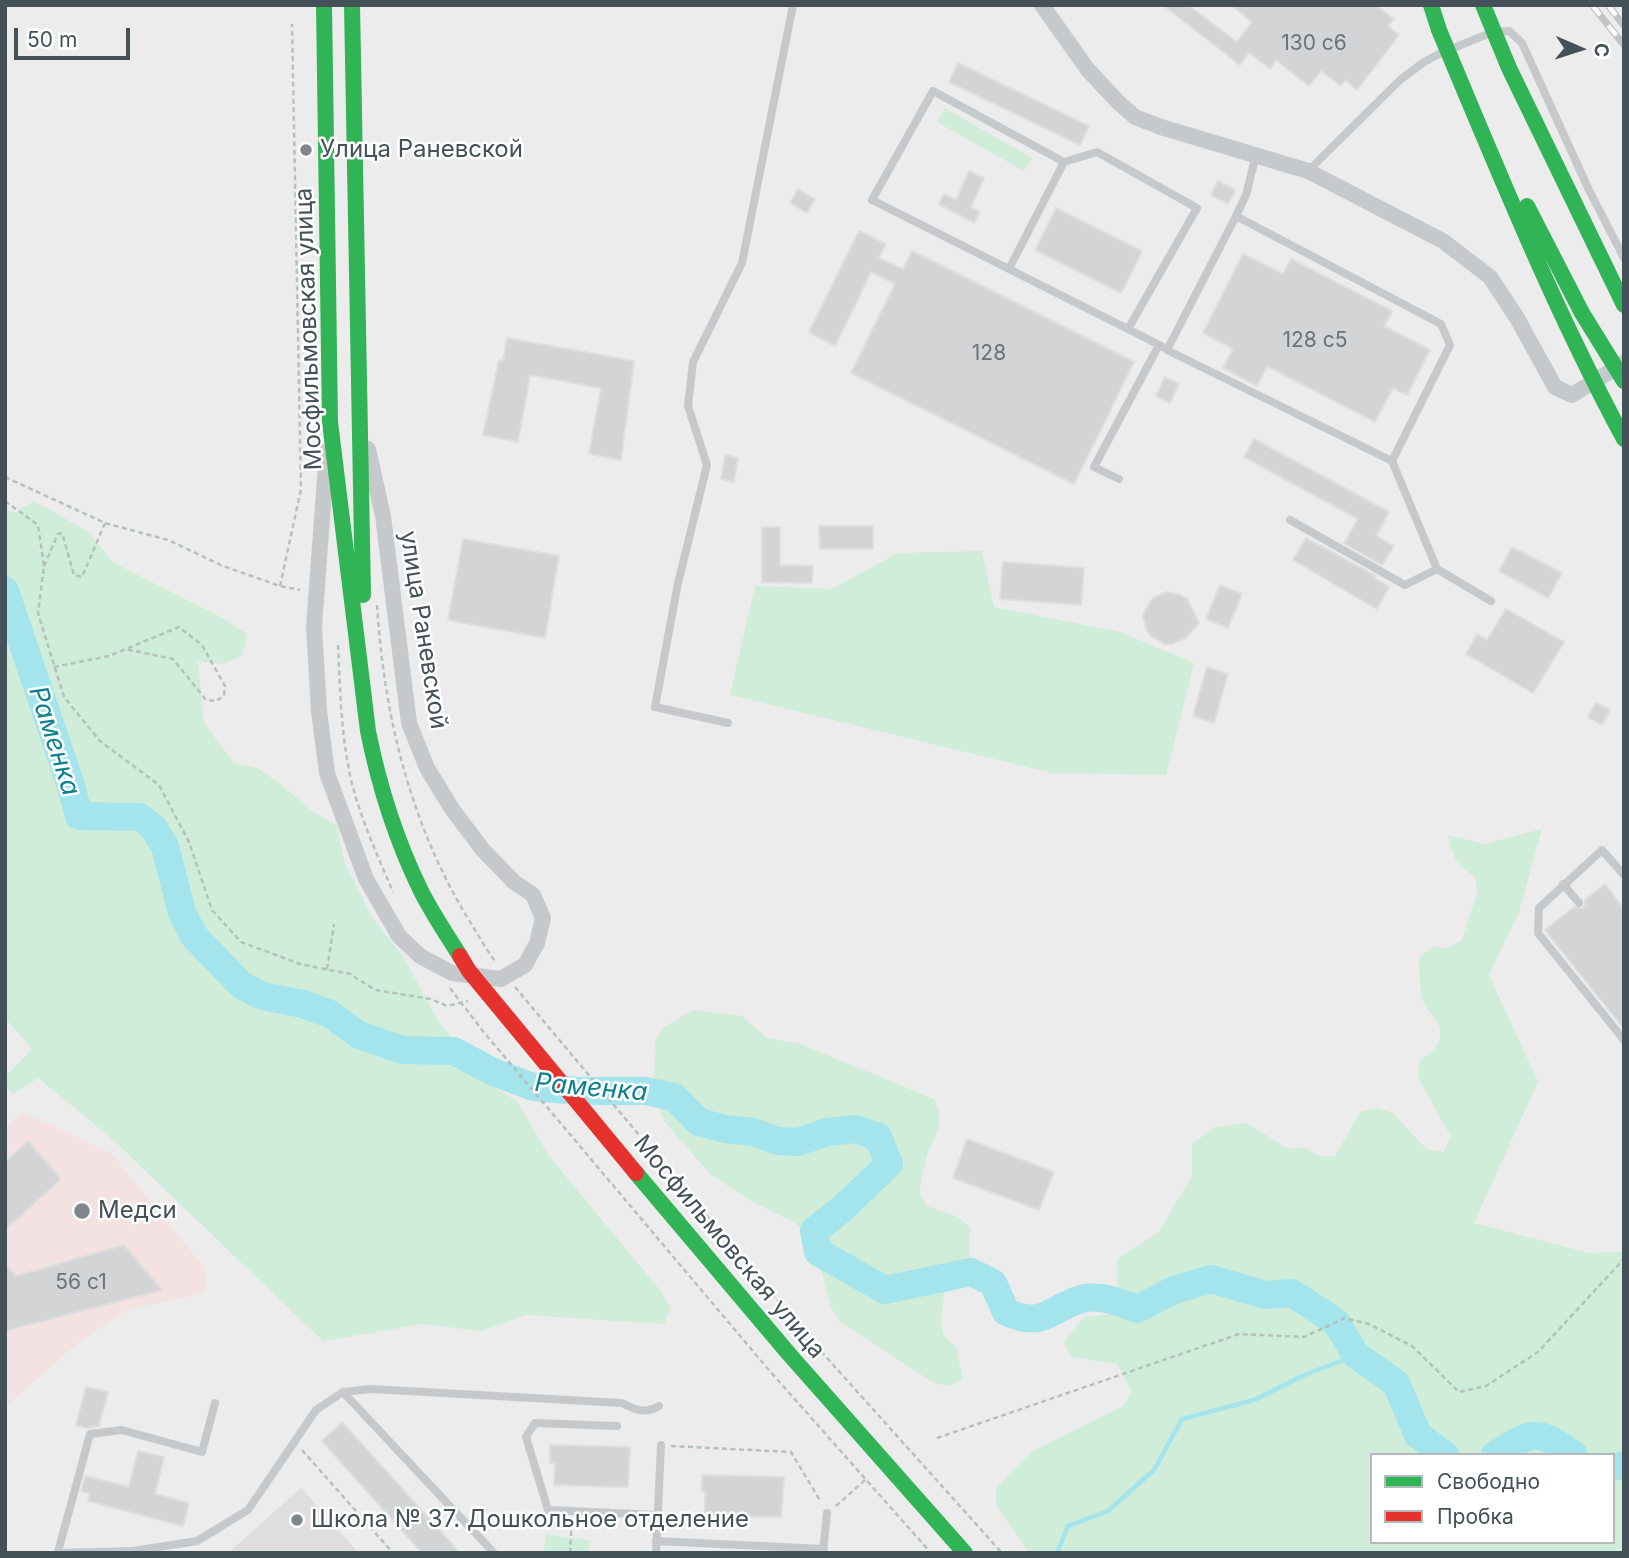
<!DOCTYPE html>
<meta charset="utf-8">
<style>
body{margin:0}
#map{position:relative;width:1629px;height:1558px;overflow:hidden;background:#edecec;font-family:Inter,sans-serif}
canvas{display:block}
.frame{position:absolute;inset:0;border:7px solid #445159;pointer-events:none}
.legend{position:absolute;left:1370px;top:1453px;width:245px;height:91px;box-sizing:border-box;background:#fff;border:2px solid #b4b9bd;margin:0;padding:9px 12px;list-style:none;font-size:21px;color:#445159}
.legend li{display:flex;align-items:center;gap:14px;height:35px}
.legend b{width:35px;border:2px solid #b4b9bd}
.north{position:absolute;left:1545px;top:14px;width:70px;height:70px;-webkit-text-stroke:5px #fff;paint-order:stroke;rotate:93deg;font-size:19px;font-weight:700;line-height:28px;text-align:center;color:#445159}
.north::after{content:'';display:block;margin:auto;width:24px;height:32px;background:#445159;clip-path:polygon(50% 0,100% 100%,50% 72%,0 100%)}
.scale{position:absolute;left:14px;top:28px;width:116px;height:32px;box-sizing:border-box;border:4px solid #445159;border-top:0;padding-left:9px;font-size:21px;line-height:24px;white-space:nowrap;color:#445159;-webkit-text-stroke:5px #fff;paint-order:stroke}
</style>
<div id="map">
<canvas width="1629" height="1558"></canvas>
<div class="frame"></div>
<ul class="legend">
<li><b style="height:9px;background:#30b455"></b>Свободно</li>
<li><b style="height:9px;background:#e5322d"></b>Пробка</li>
</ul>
<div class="north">С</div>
<div class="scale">50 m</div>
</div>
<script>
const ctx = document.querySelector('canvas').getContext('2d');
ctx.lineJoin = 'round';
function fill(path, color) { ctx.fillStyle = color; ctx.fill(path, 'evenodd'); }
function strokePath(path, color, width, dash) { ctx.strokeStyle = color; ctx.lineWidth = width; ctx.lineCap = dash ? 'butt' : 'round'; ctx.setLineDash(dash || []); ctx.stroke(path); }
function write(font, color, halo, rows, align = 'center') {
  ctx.font = font + ' Inter,sans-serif'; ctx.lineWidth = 5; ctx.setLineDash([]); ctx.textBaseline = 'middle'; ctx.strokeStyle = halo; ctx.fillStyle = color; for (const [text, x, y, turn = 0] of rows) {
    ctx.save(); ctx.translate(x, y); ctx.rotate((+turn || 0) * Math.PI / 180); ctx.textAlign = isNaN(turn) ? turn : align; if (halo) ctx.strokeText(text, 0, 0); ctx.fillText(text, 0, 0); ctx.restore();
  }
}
fill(new Path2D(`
 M301,1488l58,65h-131z`), '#dfddde');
fill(new Path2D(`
 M22,1112l90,42 93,114v25l-76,16 -52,35 -72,63v-279z`), '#f4e2e2');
fill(new Path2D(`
 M945,108l87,50 -8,13 -87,-49z
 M34,501l53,30 27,32 109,55 24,16 -5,22 -20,8 -24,-3 6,62 30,40 23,5 21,14 34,29 25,15 7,35 28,56 31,39 35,65 56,66 23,14 32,55 110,133 12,19 -7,16 -138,-9 -45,16 -58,-7 -100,17 -213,-204 -72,-59 -24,16 -9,-9v-8l27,-28 -27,-31v-509l9,4z
 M982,551l12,56 126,25 74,31 -28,112 -114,-2 -322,-78 25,-109 77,3 66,-36z
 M1542,829l-23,83 -30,63 49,107 -64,141 115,30 35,-1v301h-595l-33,-48v-17l35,-36 92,-46 9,-14 -15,-28 -46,-7 -7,-15 20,-25 32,-3c5,-21 -1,-35 2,-56l41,-26 33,-56v-32l23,-17 32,-4 41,26 17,-2 14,9h16l26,-45 16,-3 16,5 33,36 17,3 8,-15 -33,-60 2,-16c14,-9 28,-24 16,-41 -6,-9 -11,-12 -14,-23 -3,-12 -2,-26 -3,-39l13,-11 16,1 14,-8 15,-47 -2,-16c-20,-12 -22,-21 -27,-42l37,9zM1372,1455h241v87h-241z
 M693,1010l49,6 25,22 33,6 134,55c13,28 1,33 -8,59 -3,11 -4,23 -7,34l8,14 31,11 12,10v31l-24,20 -5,43 3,15 12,11 7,32 -13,7 -16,-3 -95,-62 -8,-14 -17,-63 -10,-13 -12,-10 -43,-21 -39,-26 -46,-53 -10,-32 1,-48 9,-14z
 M546,1534l45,7 -2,12h-46z`), '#cfedd8');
strokePath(new Path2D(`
 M1057,1553l11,-27 40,-15 46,-41 28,-51 72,-19 48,-24 54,-21`), '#a4e4ec', 4.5);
strokePath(new Path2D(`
 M5,591l65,192 9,33 61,1 13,10 12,19 17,67 12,23 47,49 21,11 41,8 27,10 29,21 44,15 51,1 39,21 40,15 45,4h68l28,6 25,25 26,7 29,3 23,9 21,1 29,-10 29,-3 22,8 11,27 -47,45 -28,22 4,21 67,38 86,-18 22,11 13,29c37,16 41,-1 72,-12 20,-7 41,2 59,9l37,-19 37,-11 54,16 27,-2 44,29 20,33 40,28 22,52 27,20
 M1495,1455c38,-24 41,-27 79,0
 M1613,1467l11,-2`), '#a4e4ec', 28);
const building = new Path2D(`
 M1163,5h25l49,37 15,-20 -21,-17h145l18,14 -6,7 11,9 -42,55 -12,-10 -4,6 -20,-15 -12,15 -33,-26 -6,9 -21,-16 -9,12z
 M958,63l131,63 -9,19 -131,-63z
 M969,171l15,7 -13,29 9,5 -6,11 -35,-19 5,-10 12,6z
 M1218,181l17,9 -7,14 -17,-9z
 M798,189l17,10 -8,14 -17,-10z
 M1056,208l86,43 -21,42 -86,-43z
 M859,231l27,13 -7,14 24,11 9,-18 222,111 -60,122 -223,-111 44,-89 -24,-12 -36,74 -26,-14z
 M1243,254l40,20 8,-15 101,52 -8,15 46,24 -23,45 -14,-7 -18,34 -108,-56 -10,20 -34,-18 10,-19 -30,-16z
 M507,338l127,23 -13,99 -32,-6 12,-66 -71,-13 -12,67 -35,-7 16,-75 4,1z
 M1165,377l14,7 -9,19 -14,-7z
 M1254,439l135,73 -13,24 18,10 -12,19 -38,-22 14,-24 -114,-62z
 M725,455l13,3 -4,24 -13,-3z
 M819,526h54v23h-53z
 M762,527h18v38l33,1 -1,17 -50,-1z
 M1306,538l70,38 -2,2 15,9 -12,22 -84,-49z
 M463,539l96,17 -14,82 -97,-18z
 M1512,547l50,26 -14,25 -49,-27z
 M1003,562l81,6 -3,37 -81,-6z
 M1220,585l22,9 -14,34 -22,-9z
 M1167,592l14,3 6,4 12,24 -13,15 -14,6h-7l-13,-7 -5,-6 -4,-14 2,-7 8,-12z
 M1506,609l58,33 -31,51 -67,-39 11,-20 10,6z
 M1207,667l21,7 -14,49 -21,-7z
 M1596,703l14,7 -8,15 -14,-8z
 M1605,884l19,25v120l-79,-99 29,-23 9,1 2,-3v-5z
 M967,1139l87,33 -15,38 -86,-32z
 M28,1141l33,38 -56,51v-68z
 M124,1245l38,45 -157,41v-67l11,12z
 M86,1387l22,5 -9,34 -12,2 -11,-3z
 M342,1422l118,131h-38l-100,-112z
 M550,1445l80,2 -2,40 -74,-2 1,-22h-5z
 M138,1451l26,6 -9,37 34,9 -6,23 -95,-25 2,-7 -9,-3 4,-15 44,11z
 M702,1475l82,2 -3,40 -76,-1v-25h-3z`);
fill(building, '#d3d4d5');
strokePath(building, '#dededf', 2);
strokePath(new Path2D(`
 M5,477l100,46 63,17 55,26 57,20 20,4
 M5,501l33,24 6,41 -6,47 26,84 36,44 59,44 30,57 23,68 29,32 59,22 50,10 25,16 56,9 16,7 21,-5
 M44,566l14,-32 4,-1 12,42 8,2 23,-54
 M280,586l21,-97 -9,-465
 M377,605c7,111 33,217 90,312 10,15 18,32 29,45
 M338,645c2,43 3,87 12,130 9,41 27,79 43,117
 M54,667l55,-11 70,-29 23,18 23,41 -1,10 -8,5 -10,-1 -33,-41 -48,-10
 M327,969l7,-45
 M515,987l295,352 192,214
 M450,988l32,42 286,339 163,184
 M937,1438l302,-104 65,3 41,-19 24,6 43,22 47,46 27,-6 52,-34 86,-93
 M671,1446l120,6 30,50
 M302,1450l91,103
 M836,1506l29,-26
 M331,1553h2
 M570,1553l2,-32`), '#b4c1bc', 2.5, [5, 3.5]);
strokePath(new Path2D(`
 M1256,155l-10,40 -10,21 -69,134 225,111
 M1308,171l92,-91 24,-18 17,-9 52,-21 16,-1 13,12 67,147 35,68
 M1236,216l205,108 9,21 -58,116 45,108 54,32
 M1009,269l55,-107 33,-10 100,56 -69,121 -256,-129 61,-109 131,71
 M1128,329l35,18
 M1119,479l-25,-12 65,-122
 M1290,520l115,65 32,-16
 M728,723l-73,-16 23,-124 29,-118 -19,-59 5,-44 49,-99 51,-258
 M1624,875l-22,-25 -63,58 -1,25 86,107
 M1563,884l16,19
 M343,1392l151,161
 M617,1426l-82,-3 -9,14 22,73 109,5
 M656,1541l168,8
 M58,1552l32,-118 32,-4 80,22 13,-49
 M57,1553l76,-2 64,-10 51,-31 68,-100 27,-18 28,-3 251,14c13,7 24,11 37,3
 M656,1553l5,-108
 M823,1553l4,-40`), '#c6c9cc', 8);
strokePath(new Path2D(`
 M1042,5l46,65 30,32 17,15 26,10 147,44 135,70 47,36 27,41 38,69 17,8 52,-32
 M327,451l-13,176 5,84 8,62 39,106 33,57 21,20 32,17 49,6 24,-14 12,-22 6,-25 -10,-23 -19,-13 -31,-32 -31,-41 -25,-41 -18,-45 -26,-207 -15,-67`), '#c6c9cc', 16);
strokePath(new Path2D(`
 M324,5l6,417 38,309c11,55 28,109 53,160 11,22 26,44 39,65
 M352,5l11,590
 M1431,5l8,25c58,138 114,277 185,409
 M1483,5l26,63 115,237
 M1527,206l55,107 42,68
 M636,1173l153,181 176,199`), '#30b455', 16);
strokePath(new Path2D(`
 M460,956l9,15 167,202`), '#e5322d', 16);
const rail = new Path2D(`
 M1592,5l32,40
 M1608,5l16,21`);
strokePath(rail, '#c1c3c5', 7);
strokePath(rail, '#fff', 4.5, [13]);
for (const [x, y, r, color] of [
 [306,150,7,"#7f878c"],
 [82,1211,9,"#7f878c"],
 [297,1520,7,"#7f878c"]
]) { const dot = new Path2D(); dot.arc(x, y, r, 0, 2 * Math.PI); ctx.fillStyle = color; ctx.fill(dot); strokePath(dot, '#fff', 2.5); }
write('21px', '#697379', null, [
 ["130 с6",1314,44],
 ["128 с5",1315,341],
 ["128",989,354],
 ["56 с1",81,1283]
]);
write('24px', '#445159', '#fff', [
 ["Улица Раневской",320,150],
 ["Медси",98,1211],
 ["Школа № 37. Дошкольное отделение",311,1520]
], 'left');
write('24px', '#445159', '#fff', [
 ["Мосфильмовская улица",309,329,-92],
 ["улица Раневской",423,630,81],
 ["Мосфильмовская улица",729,1247,50]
]);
write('italic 26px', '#0b808f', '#fff', [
 ["Раменка",54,741,72],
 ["Раменка",591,1088,5]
]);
</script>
